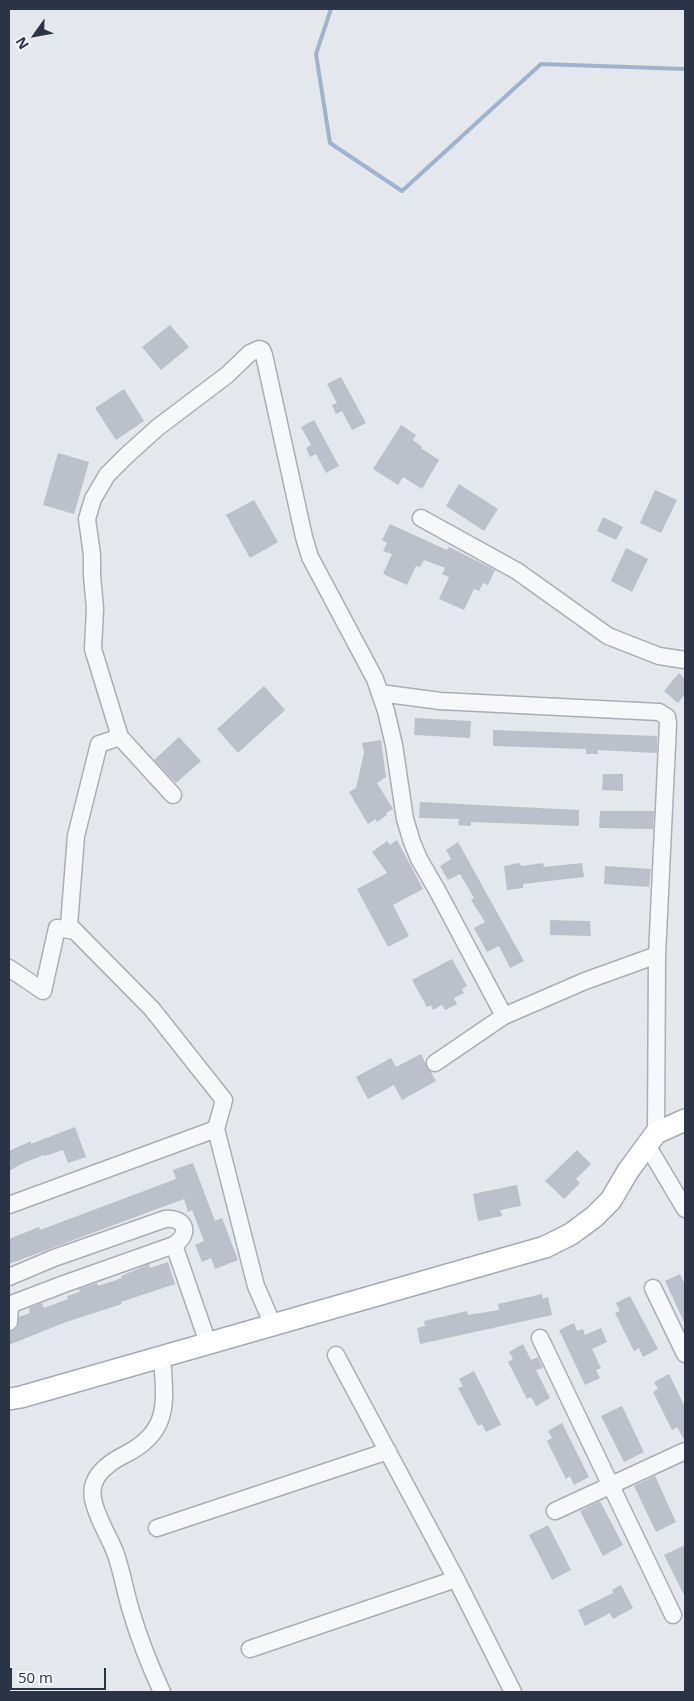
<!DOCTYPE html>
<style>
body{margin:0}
#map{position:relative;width:694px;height:1701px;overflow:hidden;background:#e4e7ec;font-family:"Open Sans",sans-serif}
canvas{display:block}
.frame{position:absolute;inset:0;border:10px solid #2b3445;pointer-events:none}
.north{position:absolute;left:10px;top:10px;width:50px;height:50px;-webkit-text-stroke:4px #f4f6f9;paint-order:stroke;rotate:238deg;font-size:14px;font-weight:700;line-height:20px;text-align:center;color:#2b3445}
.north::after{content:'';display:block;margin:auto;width:18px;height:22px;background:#2b3445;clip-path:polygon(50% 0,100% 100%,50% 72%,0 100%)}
.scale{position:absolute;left:10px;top:1668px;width:96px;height:22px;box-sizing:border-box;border:2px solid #2b3445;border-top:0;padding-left:6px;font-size:15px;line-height:18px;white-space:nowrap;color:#2b3445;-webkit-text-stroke:4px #f4f6f9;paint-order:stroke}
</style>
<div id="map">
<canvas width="694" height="1701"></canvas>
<div class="frame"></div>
<div class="north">N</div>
<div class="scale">50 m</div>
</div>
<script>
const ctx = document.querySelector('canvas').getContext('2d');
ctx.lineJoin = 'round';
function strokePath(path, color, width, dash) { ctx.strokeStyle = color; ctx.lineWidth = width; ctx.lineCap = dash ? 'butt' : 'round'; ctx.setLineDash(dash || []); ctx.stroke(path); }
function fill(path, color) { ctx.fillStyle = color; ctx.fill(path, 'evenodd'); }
strokePath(new Path2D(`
 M331,9l-15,45 14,89 72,48 139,-127 144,5`), '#9fb4cc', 4);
fill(new Path2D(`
 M170,325l19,22 -28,23 -19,-23z
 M341,377l25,46 -14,7 -10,-19 -6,3 -4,-9 5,-2 -10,-19z
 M124,389l20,32 -28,19 -21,-32z
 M314,420l25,46 -13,7 -10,-19 -6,3 -4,-9 5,-3 -10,-18z
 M401,425l15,10 -3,5 9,7 -1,1 18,12 -17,29 -19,-12 -5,8 -25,-16z
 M58,453l31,9 -15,52 -31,-9z
 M459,484l39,25 -14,22 -38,-25z
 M655,490l22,10 -16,33 -21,-10z
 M254,500l24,42 -28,16 -24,-43z
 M603,517l20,10 -7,13 -19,-9z
 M390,524l57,26 2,-3 46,23 -7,15 -5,-2 -4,8 -5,-2 -10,21 -25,-11 10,-22 -7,-3 3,-6 -21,-8 -4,7 -4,-1 -9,19 -24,-11 9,-20 -9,-3 4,-8 -5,-3z
 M626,548l22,11 -16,33 -21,-11z
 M679,673l6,6v15l-7,9 -14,-12z
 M264,686l21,24 -47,43 -21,-24z
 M415,718l56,3 -1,17 -56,-3z
 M493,730l164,6v17l-59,-3v4h-12v-5l-93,-3z
 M179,737l22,24 -25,22 -22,-23z
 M381,740l5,37 -9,6 16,26 -7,4 1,2 -10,7 -1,-3 -8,5 -19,-32 7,-4 8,-35 -2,-10z
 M603,774h20v17l-21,-1z
 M420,802l159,8v16l-108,-4v4l-13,-1 1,-6 -40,-1z
 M600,811h54l-1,18 -54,-1z
 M397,840l26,49 -30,16 16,31 -21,11 -31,-58 30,-16 -15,-21 15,-11 3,4z
 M458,842l66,119 -14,7 -11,-22 -12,6 -13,-24 11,-6 -14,-22 3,-2 -14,-24 -12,6 -8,-14 11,-7 -5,-9z
 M520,863l1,3 22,-3 1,4 38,-4 2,14 -61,7v4l-16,2 -3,-24z
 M605,866l46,3 -2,18 -45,-3z
 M550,920l40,1 1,15 -41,-1z
 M452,959l15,27 -5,3 2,4 -10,5 3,6 -12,6 -3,-5 -9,5 -2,-5 -4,2 -15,-27z
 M421,1054l4,8 2,6 4,4 5,9 -34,19 -8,-15 -26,14 -12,-22 35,-19 5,9z
 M75,1127l11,30 -18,6 -5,-13 -18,6 -1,-1 -23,9 -12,7v-20l22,-10v3z
 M577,1150l14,14 -15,15 4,4 -16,16 -19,-18z
 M193,1163l22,58 7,-3 16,42 -23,9 -4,-11 -9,4 -7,-17 9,-4 -12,-31 -4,2 -4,-13 -175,65v-25l30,-12 1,3 136,-51 -3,-9z
 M517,1185l4,21 -21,4 2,6 -24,5 -5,-27z
 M168,1262l7,22 -54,18 1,2 -56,18 -57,23v-13l8,-4 2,-11 11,-4 -1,-5 13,-5 2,5 24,-9 -1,-3 13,-4 -1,-3 18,-6 1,3 24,-8 -1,-2 28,-12 1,4z
 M680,1274l5,11v39l-20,-43z
 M542,1294l1,5 5,-2 4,18 -132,29 -3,-16 8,-2 -1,-5 43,-10 1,4 31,-5 -1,-6z
 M630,1296l28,53 -15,8 -4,-9 -5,3 -19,-38 5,-2 -4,-8z
 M574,1323l3,8 6,-2 2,6 16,-7 6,14 -15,7 9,19 -5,2 4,8 -15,7 -26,-55z
 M523,1344l8,16 7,-3 5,11 -7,2 14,28 -14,8 -5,-9 -4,2 -19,-37 5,-3 -4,-7z
 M474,1371l27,54 -15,7 -4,-8 -4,2 -20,-38 5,-2 -4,-7z
 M669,1374l16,33v34l-8,-14 -5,3 -19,-38 5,-3 -4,-7z
 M622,1406l22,46 -20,10 -23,-46z
 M562,1423l27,54 -15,8 -4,-9 -4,3 -19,-38 5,-3 -4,-7z
 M655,1476l21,46 -20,10 -22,-46z
 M600,1501l23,44 -20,11 -23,-45z
 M548,1525l23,45 -19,10 -23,-45z
 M685,1545v52l-21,-42z
 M621,1585l12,23 -20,11 -3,-6 -25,13 -7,-16 35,-17 -1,-3z`), '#bbc0ca');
const minor = new Path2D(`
 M421,518l96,53 91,65 51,20 26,4
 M380,693l60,8 219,11 8,5 1,7 -11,231 -1,178
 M120,737l-27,-88 2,-40 -3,-34v-20l-5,-36 6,-20 14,-24 19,-19 31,-28 70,-53 23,-22 9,-4 3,1 2,5 40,182 6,20 65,122 11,32 8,34 11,74 7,23 7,17 18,31 67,126
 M173,795l-53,-58 -21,7 -23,92 -7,89 83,84 72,91 -8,29 40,157 17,39
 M9,968l34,23 14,-63 18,3
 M435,1063l69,-47 81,-35 72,-26
 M647,1145l38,64
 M9,1205l207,-76
 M174,1245l34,98
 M9,1277l45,-19 111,-39c21,-2 26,15 9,26l-110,39 -55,21
 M653,1288l32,66
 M9,1322l1,-16
 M540,1338l133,277
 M336,1355l120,224 57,113
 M162,1357c3,44 9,74 -36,97 -12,6 -26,15 -31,27 -3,6 -3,12 -2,18 4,20 15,35 22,53 7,19 10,39 16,59 8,27 19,55 31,81
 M555,1511l130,-60
 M157,1528l231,-77
 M250,1649l206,-70`);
const major = new Path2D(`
 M9,1399l12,-2 524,-150 26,-13 23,-17 17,-17 17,-29 28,-38 29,-13`);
strokePath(minor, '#a9aeb7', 19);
strokePath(major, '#a3abb8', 24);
strokePath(minor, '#f7f8fa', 16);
strokePath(major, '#fff', 21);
</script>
